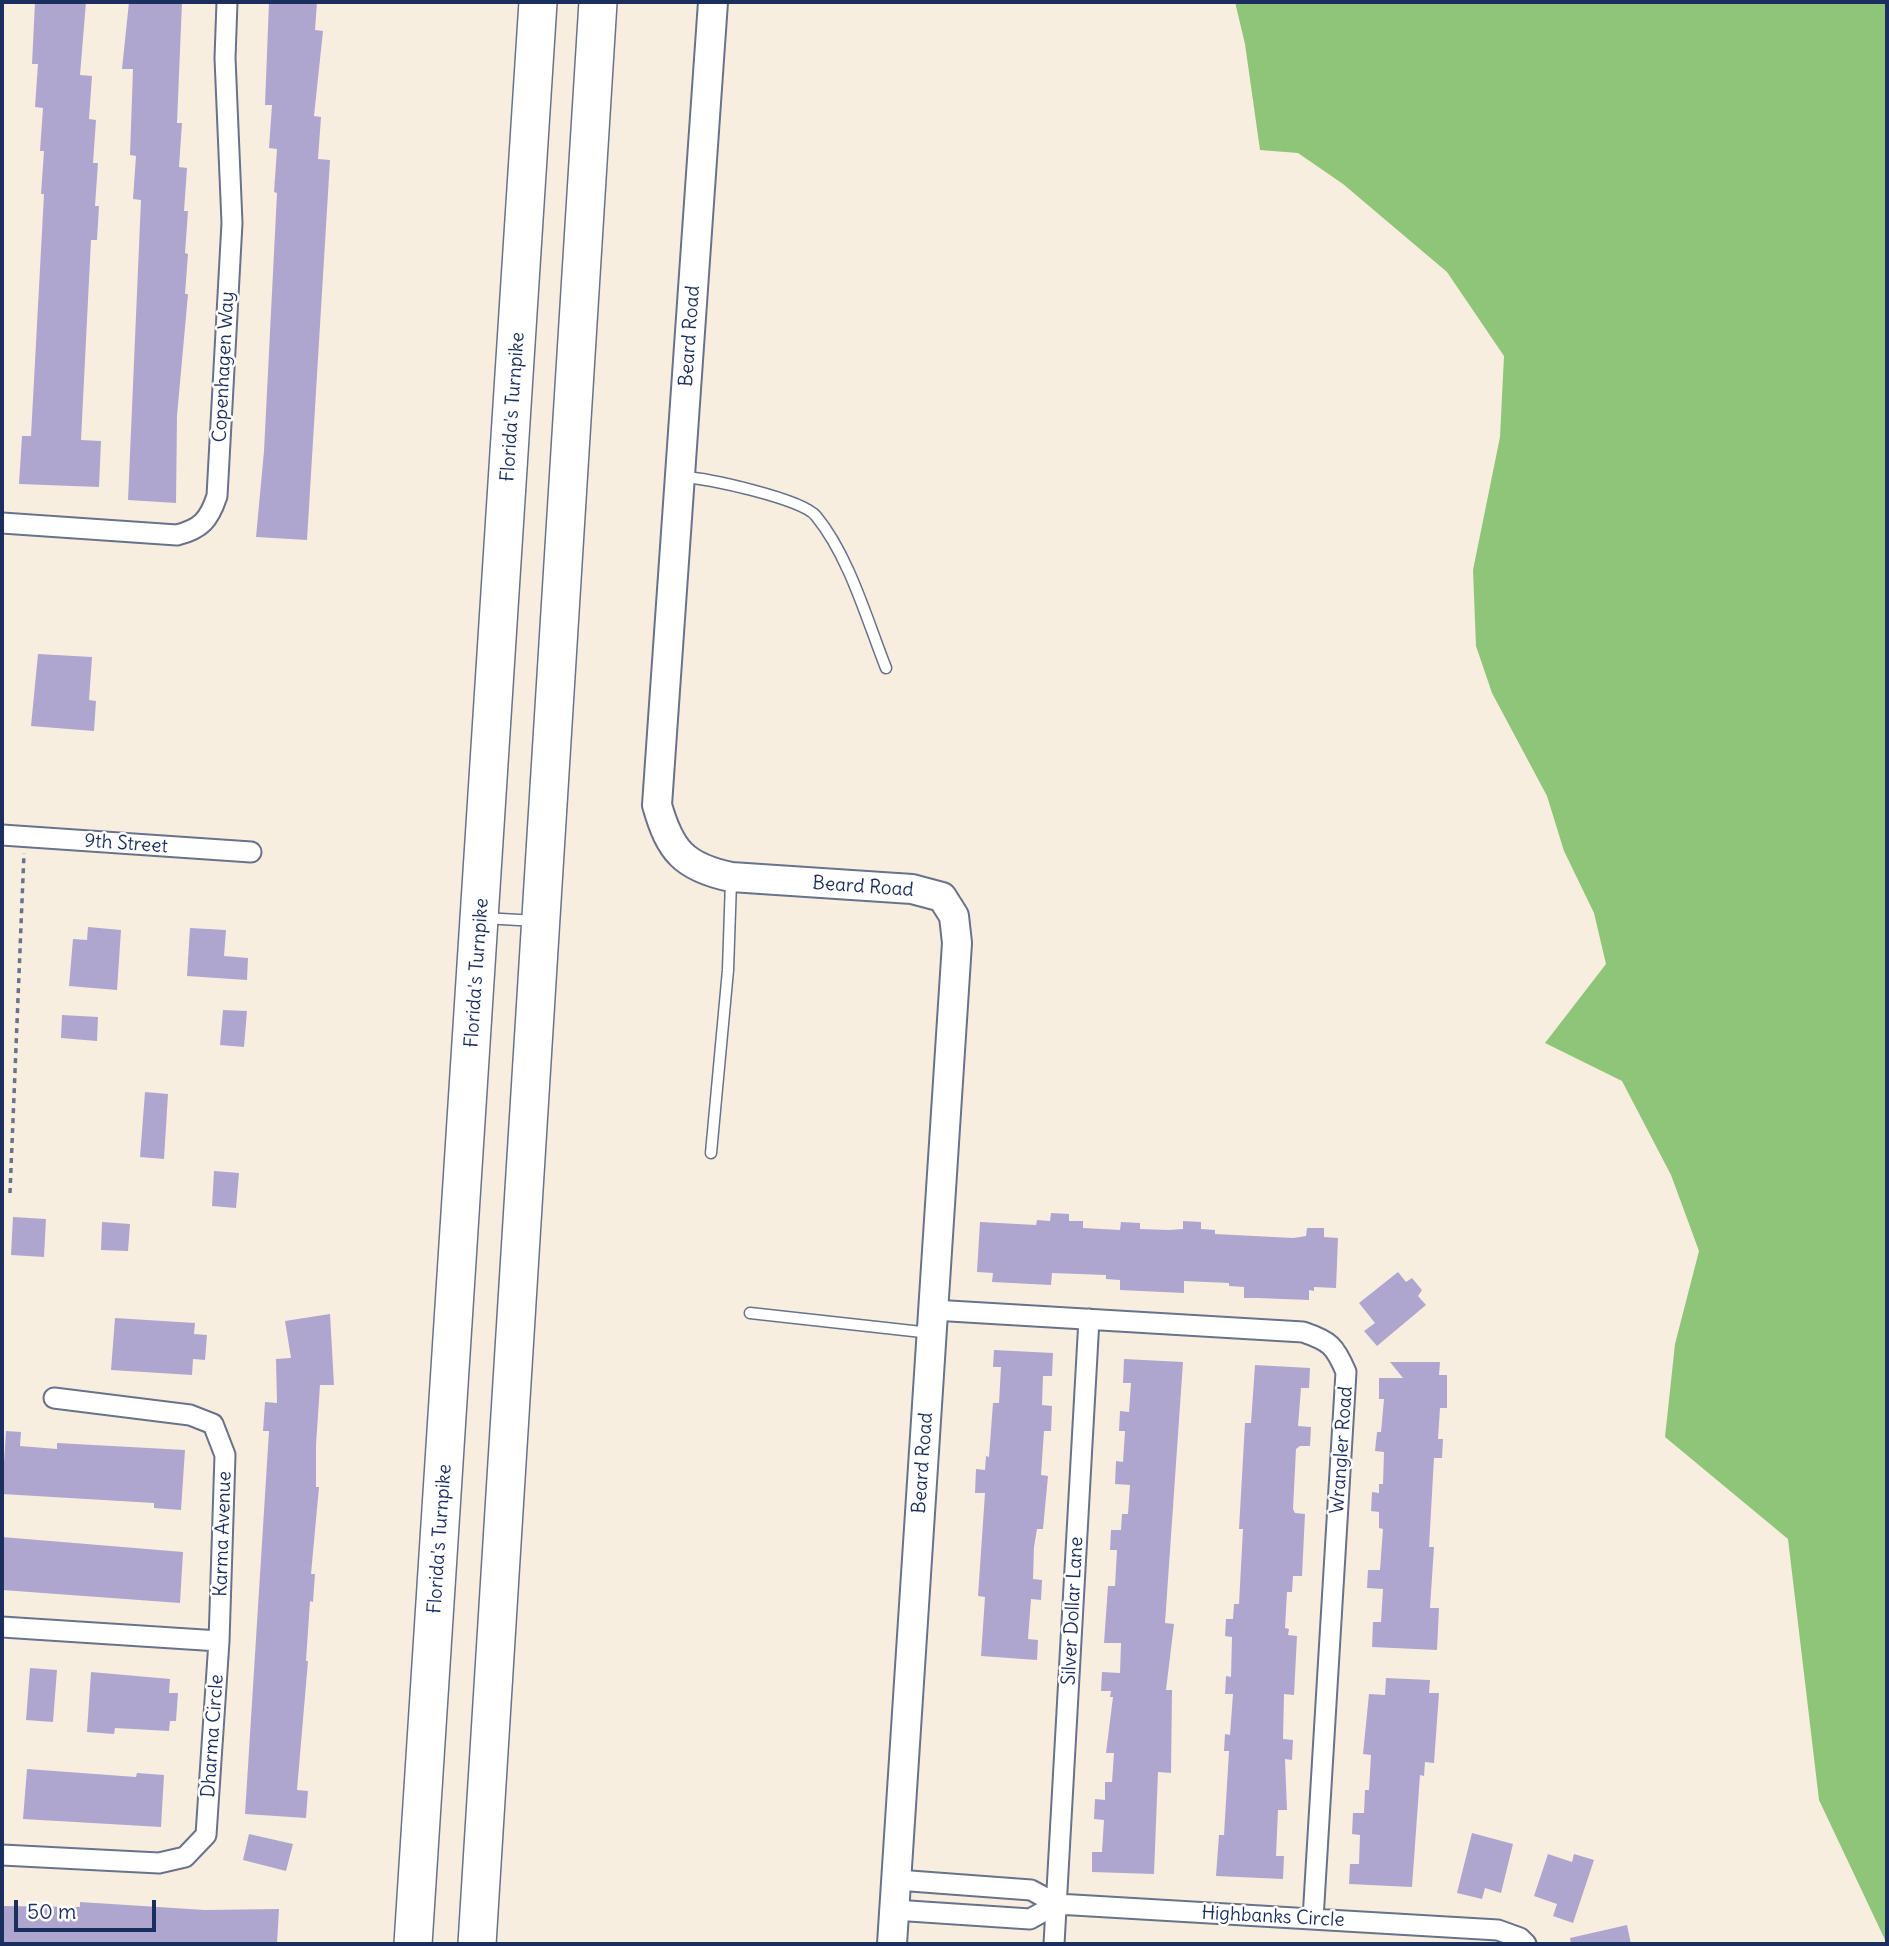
<!DOCTYPE html>
<style>
body{margin:0}
#map{position:relative;width:1889px;height:1946px;overflow:hidden;background:#f8eedf;font-family:Delius,sans-serif}
canvas{display:block}
.frame{position:absolute;inset:0;border:4px solid #1b2f5e;pointer-events:none}
.scale{position:absolute;left:14px;top:1900px;width:142px;height:32px;box-sizing:border-box;border:4px solid #1b2f5e;border-top:0;padding-left:9px;font-size:21px;line-height:24px;white-space:nowrap;color:#1b2f5e;-webkit-text-stroke:5px #fff;paint-order:stroke}
</style>
<div id="map">
<canvas width="1889" height="1946"></canvas>
<div class="frame"></div>
<div class="scale">50 m</div>
</div>
<script>
const ctx = document.querySelector('canvas').getContext('2d');
ctx.lineJoin = 'round';
function fill(path, color) { ctx.fillStyle = color; ctx.fill(path, 'evenodd'); }
function strokePath(path, color, width, dash) { ctx.strokeStyle = color; ctx.lineWidth = width; ctx.lineCap = dash ? 'butt' : 'round'; ctx.setLineDash(dash || []); ctx.stroke(path); }
function write(font, color, halo, rows, align = 'center') {
  ctx.font = font + ' Delius,sans-serif'; ctx.lineWidth = 5; ctx.setLineDash([]); ctx.textBaseline = 'middle'; ctx.strokeStyle = halo; ctx.fillStyle = color; for (const [text, x, y, turn = 0] of rows) {
    ctx.save(); ctx.translate(x, y); ctx.rotate((+turn || 0) * Math.PI / 180); ctx.textAlign = isNaN(turn) ? turn : align; if (halo) ctx.strokeText(text, 0, 0); ctx.fillText(text, 0, 0); ctx.restore();
  }
}
fill(new Path2D(`
 M1235,2h652v1942l-68,-144 -31,-261 -123,-102 10,-93 24,-93 -28,-76 -49,-94 -77,-38 61,-79 -12,-51 -30,-62 -17,-55 -55,-103 -16,-47 -3,-76 27,-133 4,-81 -57,-84 -104,-88 -45,-31 -38,-3 -15,-106z`), '#8ec578');
fill(new Path2D(`
 M35,2h51l-6,73 12,1 -3,43 7,1 -3,43h5l-3,43h4l-2,34h-6l-10,200 20,1 -2,46 -80,-3 3,-48h9l13,-242h-3l3,-43h-4l3,-43 -8,-1 3,-43h-6z
 M129,2h53l-5,121h5l-3,44 8,1 -3,43h4l-3,42 3,1 -3,40h3l-11,122 -1,87 -48,-3 13,-300 -8,-1 3,-43 -6,-1 3,-86h-11z
 M269,2h48l-2,28 8,1 -9,85 7,1 -3,42 12,1 -23,380 -51,-3 8,-86 13,-258 -3,-1 3,-43 -8,-1 3,-43h-7z
 M38,654l54,3 -3,43 7,1 -2,30 -63,-5z
 M88,927l33,3 -4,60 -48,-4 4,-47 14,1z
 M190,928l36,2 -2,26 24,2 -1,22 -60,-4z
 M223,1010l24,1 -3,36 -24,-2z
 M62,1015l36,2 -1,24 -36,-3z
 M145,1092l23,2 -4,65 -24,-2z
 M214,1171l25,2 -3,35 -24,-2z
 M1051,1213l18,1v7h14v7l37,2 1,-8 19,1v6l29,1 14,-1v-8l18,1v7l14,1v4l78,4 13,-2 1,-8h17v9l14,1 -2,50 -22,-1v4l-5,-1v10l-52,-2h-13v-11l-15,-1v-3l-45,-2v12l-64,-3v-10l-14,-1v-4l-54,-2 -1,12 -59,-3 1,-9 -16,-1 3,-50 56,3 1,-5 13,1z
 M13,1217l33,2 -2,38 -33,-2z
 M102,1222l28,2 -2,27 -27,-1z
 M1398,1272l8,10 6,-4 10,12 -4,6 8,9 -49,41 -13,-15 11,-8 -16,-20z
 M330,1314l4,71h-14l-4,60v42h3l-8,87h4l-2,28 -3,-1 -4,60h2l-11,129 11,1 -2,27 -61,-4 24,-383h-6l2,-29 12,1 -1,-44 15,-1 -6,-37z
 M115,1318l80,5 -1,11 13,1 -2,25 -12,-1 -1,16 -81,-5z
 M994,1350l59,3 -1,23h-9l-1,29 10,1 -1,25h-7l-3,44 7,1 -5,53h-6l-3,18 -1,32 9,1 -1,20 -10,-1 -3,40 10,1 -1,20 -56,-4 4,-59 -7,-1 7,-103h-10l1,-24 9,1 1,-14 3,1 4,-54h6l2,-36h-8z
 M1124,1359l59,3 -18,261 9,1 -8,66h6l-1,83 -13,-1 -4,102 -62,-2v-20h10l2,-32 -10,-1 1,-20 10,1v-18h7l2,-29h-8l7,-56h-3l1,-6h-10l1,-19 18,1 1,-30h-17l4,-57h7l2,-36h-7l1,-20h10l1,-16h6l2,-29 -15,-1 1,-23 7,1 2,-31h-6l1,-20 9,1 2,-29h-8z
 M1390,1362h50l-1,13h8v33h-7l-2,31h5l-1,19h-8l-5,89h5l-4,61h9l-2,42 -65,-3 1,-25h8l2,-33 -16,-1 1,-18h12l3,-41 -4,-1v-16l-8,-1 1,-19 7,1v-9h4l1,-32 -9,-1 2,-19h4l3,-33h-5v-21h24z
 M1255,1365l55,3 -1,20h-8l-3,38 13,1 -1,19h-10l-4,3 -3,60 2,4 10,1 -3,62h-9l-1,16h-5l-2,36 4,1 -1,6 9,1 -3,59 -10,-1 -1,45 10,1 -1,20 -7,-1 2,51h-9l-2,46h8l-1,23 -67,-3 3,-41h5l5,-84h-5l1,-17 5,1 3,-41h-8l1,-18 5,1 1,-40 -7,-1 1,-17h7l1,-15h5l4,-75h-4l6,-106h6z
 M6,1431l15,1 -1,14 37,3v-6l128,7 -4,60 -27,-2v-5l-152,-9z
 M2,1537l181,15 -3,51 -178,-13z
 M30,1668l27,2 -4,52 -27,-2z
 M91,1672l79,7 -1,14h9l-2,28h-6l-1,10 -54,-3 -1,6 -27,-2z
 M1386,1678l44,2 -1,13h10l-5,70 -9,-1 -1,14 -4,-1 -8,112 -63,-3 1,-20h9l1,-29 -8,-1 1,-21h11l1,-23h4l2,-35 -8,-1 6,-60 16,1z
 M27,1769l109,8 1,-4 27,2 -3,52 -138,-8z
 M1472,1833l41,11 -12,49 -16,-5 -3,11 -25,-6z
 M249,1834l44,10 -7,27 -43,-11z
 M1548,1854l24,8 2,-8 20,6 -21,63 -20,-7 4,-12 -23,-8z
 M80,1902l125,8 74,-1 -2,35h-275v-38l78,1z
 M1627,1925l4,19h-60l-1,-6z`), '#afa6d0');
const lane = new Path2D(`
 M683,477c25,1 119,22 133,39 33,40 51,104 70,152
 M484,918l52,3
 M711,1153l17,-183 3,-89
 M750,1313l181,20`);
const street = new Path2D(`
 M2,523l175,12c24,-6 32,-15 40,-39l15,-273 -7,-165 2,-56
 M2,835l249,17
 M933,1310l370,22c27,9 32,14 43,40l-33,547
 M2,1627l217,14
 M2,1855l157,8 26,-6 21,-22 13,-194 6,-186 -12,-31 -23,-9 -136,-17
 M897,1880l134,10 26,14 441,26 22,8 6,6
 M894,1910l136,9 27,-15
 M1054,1944l35,-625`);
const secondary = new Path2D(`
 M713,2l-56,803c13,46 27,62 74,72l181,12 30,8 12,19 3,27 -65,1001`);
const highway = new Path2D(`
 M413,1944l125,-1942
 M477,1944l121,-1942`);
strokePath(lane, '#68728b', 13);
strokePath(street, '#68728b', 23);
strokePath(secondary, '#68728b', 32);
strokePath(highway, '#68728b', 40);
strokePath(new Path2D(`
 M10,1193l14,-340`), '#68728b', 3.5, [5, 5]);
strokePath(lane, '#fff', 10);
strokePath(street, '#fff', 19);
strokePath(secondary, '#fff', 28);
strokePath(highway, '#fff', 37);
write('19px', '#1b2f5e', '#fff', [
 ["Beard Road",690,336,-86],
 ["Copenhagen Way",224,367,-87],
 ["Florida's Turnpike",513,407,-86],
 ["9th Street",126,844,4],
 ["Beard Road",863,887,4],
 ["Florida's Turnpike",477,973,-86],
 ["Wrangler Road",1342,1450,-86],
 ["Beard Road",923,1463,-86],
 ["Karma Avenue",223,1534,-88],
 ["Florida's Turnpike",440,1539,-86],
 ["Silver Dollar Lane",1073,1611,-87],
 ["Dharma Circle",213,1736,-86],
 ["Highbanks Circle",1273,1917,3]
]);
</script>
